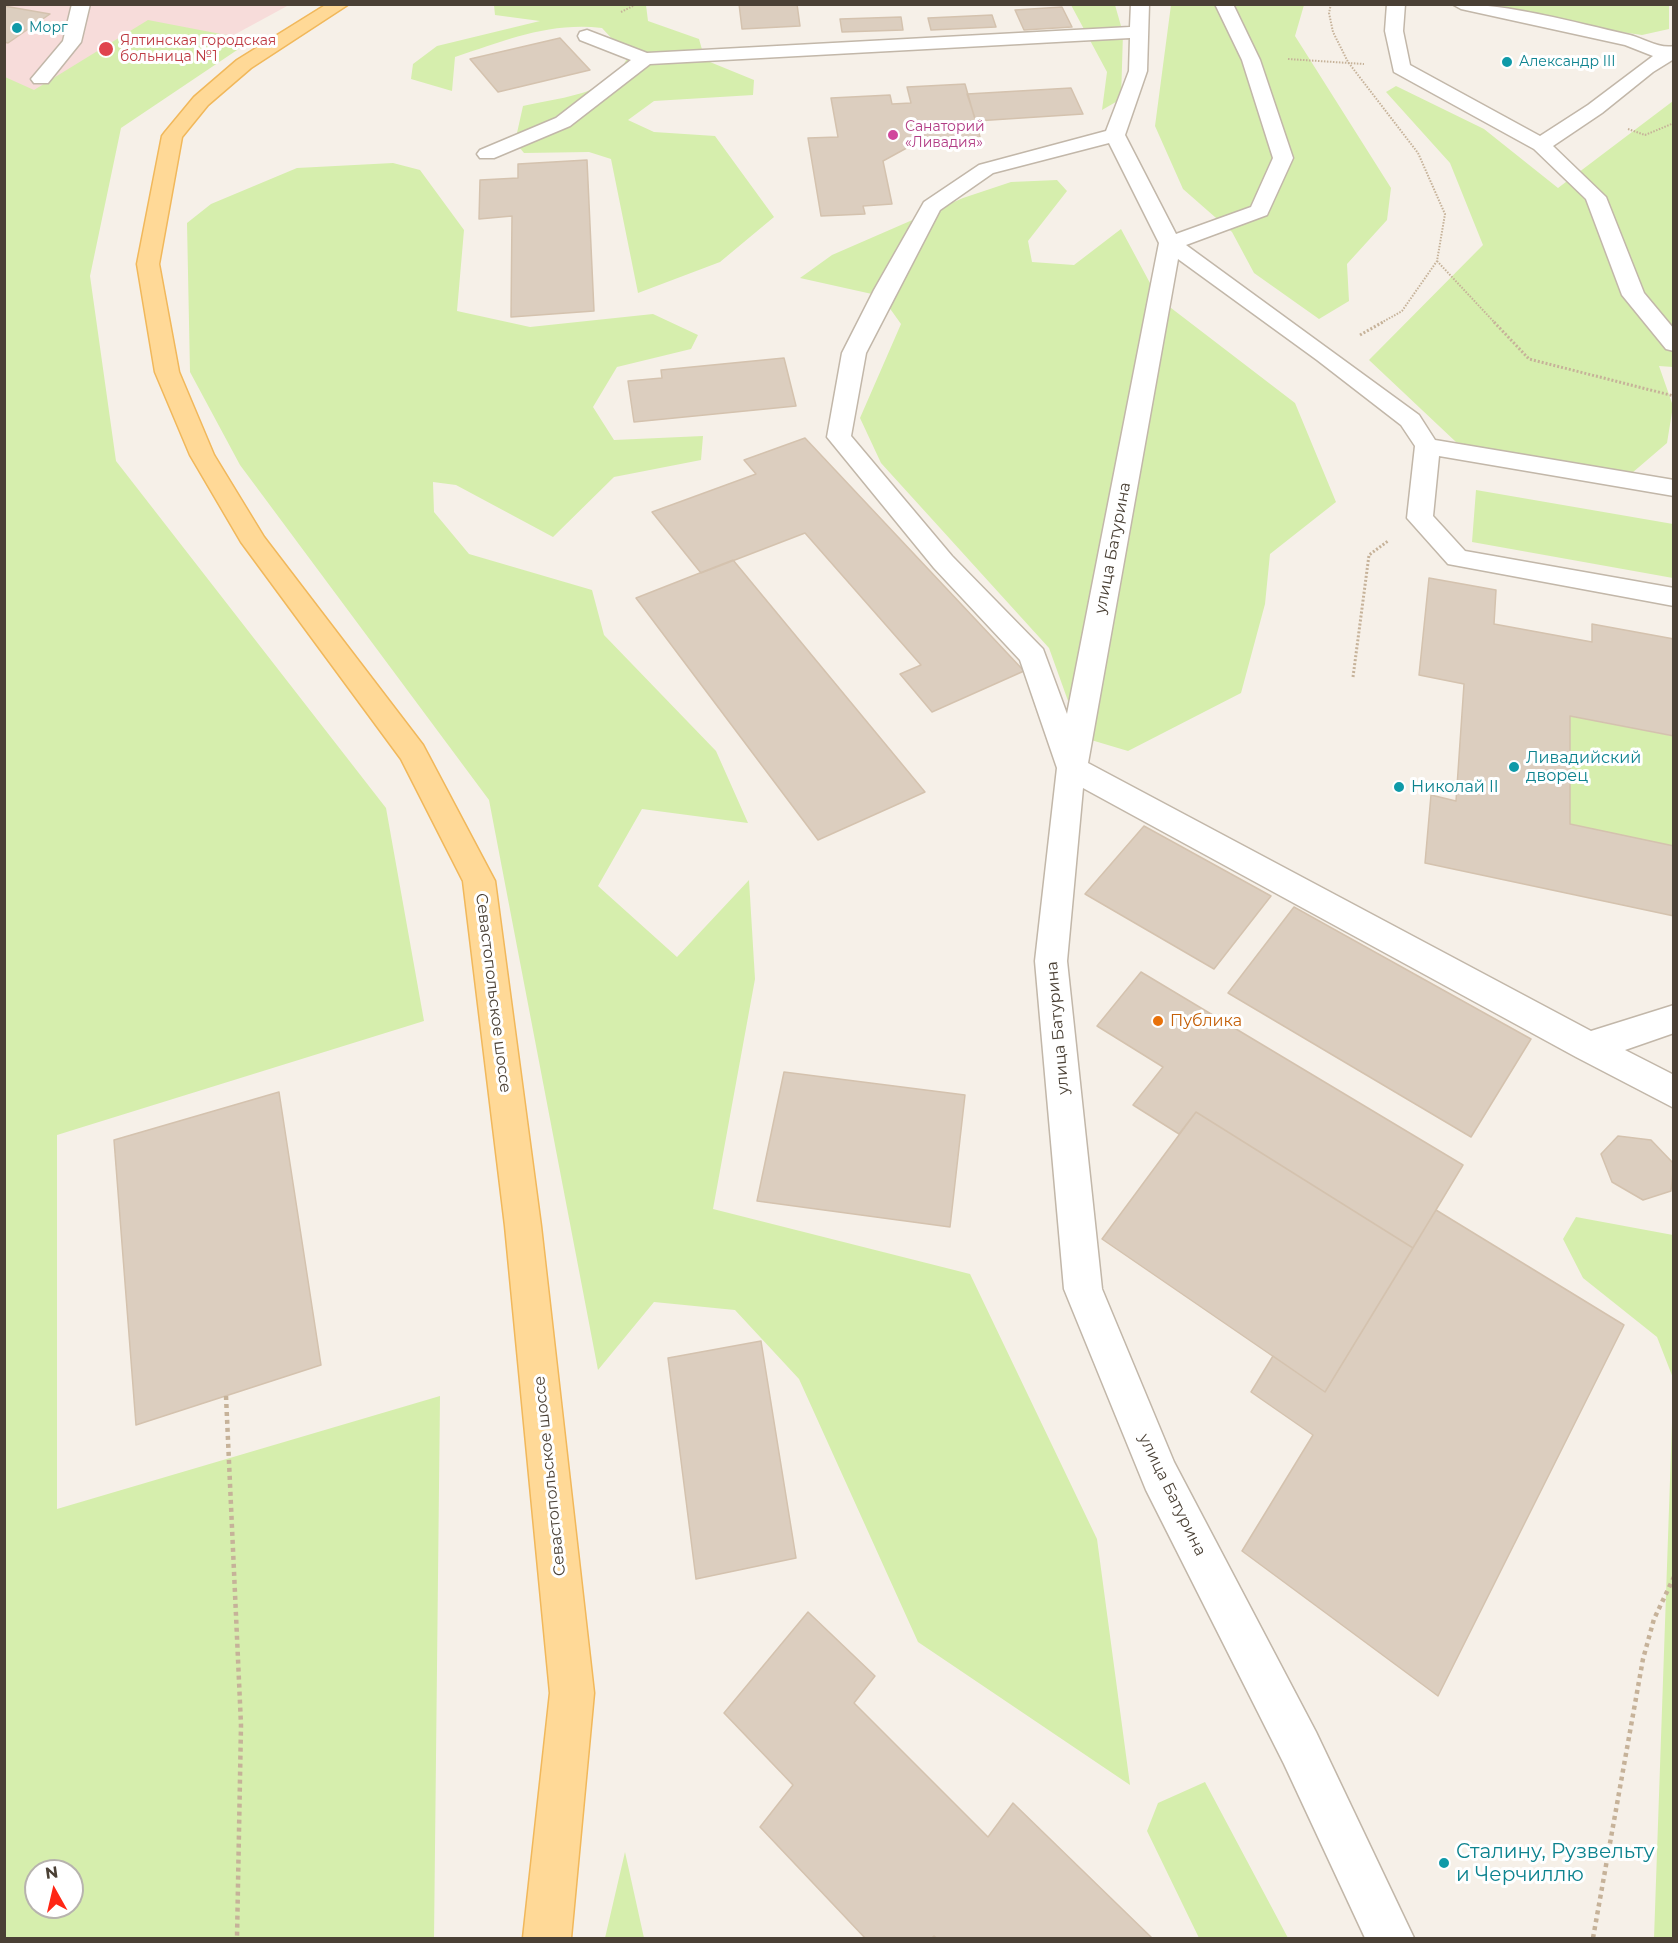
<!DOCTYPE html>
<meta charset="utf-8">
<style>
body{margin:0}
#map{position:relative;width:1678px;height:1943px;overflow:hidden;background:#f6f0e8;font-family:Montserrat,sans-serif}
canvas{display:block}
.frame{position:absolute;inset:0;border:6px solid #4a4035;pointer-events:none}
.north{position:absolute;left:24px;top:1859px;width:60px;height:60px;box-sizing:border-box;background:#fff;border:2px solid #b7b3ae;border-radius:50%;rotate:352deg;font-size:16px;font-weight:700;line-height:24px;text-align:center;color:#4a4035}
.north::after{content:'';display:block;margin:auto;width:21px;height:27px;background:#ff2615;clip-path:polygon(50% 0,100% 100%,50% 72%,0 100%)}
</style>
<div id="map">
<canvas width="1678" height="1943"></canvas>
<div class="frame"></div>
<div class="north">N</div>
</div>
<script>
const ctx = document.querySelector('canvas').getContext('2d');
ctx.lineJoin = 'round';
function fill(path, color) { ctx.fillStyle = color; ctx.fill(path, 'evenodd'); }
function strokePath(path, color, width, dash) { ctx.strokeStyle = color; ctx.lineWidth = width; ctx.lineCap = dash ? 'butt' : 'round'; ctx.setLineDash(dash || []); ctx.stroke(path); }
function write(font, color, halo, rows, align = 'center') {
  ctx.font = font + ' Montserrat,sans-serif'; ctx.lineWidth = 6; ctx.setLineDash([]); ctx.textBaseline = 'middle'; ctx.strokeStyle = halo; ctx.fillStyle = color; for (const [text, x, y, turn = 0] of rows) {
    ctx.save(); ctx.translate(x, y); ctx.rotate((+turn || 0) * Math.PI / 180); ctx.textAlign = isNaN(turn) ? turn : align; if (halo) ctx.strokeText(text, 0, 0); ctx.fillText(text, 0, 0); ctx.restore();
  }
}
fill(new Path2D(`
 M4,5h285l-173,94 -111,-6z`), '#f7dcda');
fill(new Path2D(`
 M494,5h152l2,16 51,18 6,21 49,20 -1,15 -99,6 -26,19 26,12 61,4 59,81 -54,45 -82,31 -27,-134 -22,-7 -65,1 -9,-11 8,-36c37,-9 88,-10 105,-50l-26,-28c-54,-6 -97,13 -147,29l-3,34 -41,-12 2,-15 24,-18 103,-25 -45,-6z
 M1071,5h44l8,28 -2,66 -19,11 5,-38z
 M1171,5h133l-9,31 96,152 -4,32 -40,44 2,37 -30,18 -65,-46 -22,-41 -49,-43 -28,-63z
 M1480,5h189v24l-27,6 -63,-9z
 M148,20l104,20 -131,88 -31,148 26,185 270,347 38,213 -367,114v374l383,-113 -6,542h-429v-1861l29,13zM36,1871h36v36h-36z
 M1396,86l88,43 74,59 115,-87v266l-14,-1 14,40 -6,37 -35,30 -82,-9 -94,-22 -87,-82 114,-115 -33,-82 -64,-71z
 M393,163l27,7 44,60 -7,81 73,16 123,-13 45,21 -7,14 -74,18 -24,40 21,33 89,-4 -2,24 -87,17 -61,60 -97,-52 -23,-3 1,30 35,42 123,36 12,45 112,116 32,72 -106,-14 -44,77 79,71 72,-77 6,99 -42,230 257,65 127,265 33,246 -212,-143 -119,-263 -64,-69 -81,-8 -56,68 -109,-570 -249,-335 -50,-93 -3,-149 24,-19 86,-36z
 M1057,180l10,11 -39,50 4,21 42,3 47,-36 37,69 137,105 41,99 -66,52 -5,50 -24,89 -113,58 -47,-14 -32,-89 -168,-185 -21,-45 41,-94 -20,-28 -81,-18 32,-23 131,-57 48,-16z
 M1476,490l197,34v54l-201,-36z
 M1570,716l103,20v110l-103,-22z
 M1576,1217l97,18v143l-16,-41 -74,-59 -20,-39z
 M1673,1394l1,544h-20z
 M1205,1782l83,156h-89l-52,-107 11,-28z
 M625,1852l19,86h-39z`), '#d6eead');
const building = new Path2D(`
 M739,4h58l3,22 -58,3z
 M4,6l46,8 -42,29 -4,-1z
 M1062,7l10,20 -48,3 -9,-20z
 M992,15l4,12 -65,3 -3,-12z
 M901,17l2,13 -61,2 -2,-13z
 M560,38l30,32 -92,22 -28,-33z
 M965,84l15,53 -57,2 -40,22 9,43 -29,2 2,8 -44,2 -13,-78 30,-1 -7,-39 59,-3 2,9 19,-1 -4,-16z
 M1071,88l12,26 -107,7 -9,-27z
 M587,160l7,151 -83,6 1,-101 -33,3 1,-39 38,-2v-14z
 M784,358l12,48 -162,16 -6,-41 34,-3 -1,-8z
 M805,438l219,233 -92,41 -32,-38 21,-9 -116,-132 -104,40 -49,-61 104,-38 -12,-14z
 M733,560l192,232 -107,48 -182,-242z
 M1429,578l67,12 -2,34 98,18v-18l82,15v97l-104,-20v108l104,22v70l-249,-53 6,-68 25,6 8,-117 -45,-9z
 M1144,826l127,70 -57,73 -129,-75z
 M1294,907l237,132 -60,98 -243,-144z
 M1141,972l322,193 -50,83 -217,-136 -17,22 -46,-29 30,-38 -66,-41z
 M784,1072l181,23 -15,132 -193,-26z
 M279,1092l42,273 -185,60 -22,-285z
 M1196,1112l217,136 -88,144 -223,-153z
 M1618,1136l33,4 23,24 -3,27 -28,9 -31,-18 -11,-28z
 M1436,1210l188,115 -186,371 -196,-145 71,-116 -62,-43 22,-36 52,36z
 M761,1341l35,217 -100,21 -28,-221z
 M808,1612l67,64 -21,27 134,134 25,-34 139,135h-215l-3,-2 -2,2h-67l-105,-111 33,-42 -69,-72z`);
fill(building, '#dccebf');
strokePath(building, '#d4c2ae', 1.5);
const minor = new Path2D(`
 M72,4h18l-9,38 -33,41h-14l-3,-4 32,-38z
 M1131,4h18l-2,67 -22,64 51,99 75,-27 22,-49 -31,-98 -27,-56h18l27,56 33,98 -26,57 -81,30 233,170 16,25 239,40v16l-235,-40 -6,60 32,35 209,37v18l-226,-42 -41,-46 8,-72 -14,-21 -84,-65 -139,-101 -90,504 503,268 83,-26v28l-49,17 49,25v33l-98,-51 -493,-269 -16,173 35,328 72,173 142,270 98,206h-49l-81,-174 -138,-274 -82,-201 -29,-328 22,-193 -37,-108 -86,-92 -107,-131 15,-84 32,-63 50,-88 55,-37 127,-34 23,-60 1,-33 -480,26 -80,62 -76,32h-14l-3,-4 3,-4 76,-32 75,-58 -51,-20 -2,-4 2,-4 7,-2 60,23 483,-26zM1109,143l50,100 -92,471 -24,-65 -91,-93 -101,-120 15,-83 74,-143 53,-37z
 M1387,4h18l-2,27 7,34 130,71 48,-31 65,-49 -28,-11 -164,-36 -9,-5c60,0 120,18 178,31 15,4 29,14 44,11v13l-21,13 -51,41 -49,33 53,51 38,96 30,36v22l-8,-2 -44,-54 -36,-96 -52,-50 -140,-77 -9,-41z`);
const major = new Path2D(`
 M327,4h22l-98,64 -43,37 -26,32 -23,127 20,108 35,83 50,82 159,208 72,136 46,345 53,467 -23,245h-48l27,-245 -45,-467 -42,-345 -62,-122 -160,-217 -51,-87 -35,-83 -18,-108 25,-128 3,-4 29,-35 43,-37z`);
strokePath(minor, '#c2b7a9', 3);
strokePath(major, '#f1b85b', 3);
strokePath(new Path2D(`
 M1331,4l-2,9 4,19 15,30 70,91 27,61 -8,47 -35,50 -21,12
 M621,12l16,-8
 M1288,59l76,5
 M1628,129l17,6 29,-12
 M1437,261l58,62`), '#c6b299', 2, [1.5, 1.5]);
strokePath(new Path2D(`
 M1494,322l35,37 145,37
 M1360,335l23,-13
 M1353,677l16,-122 19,-14`), '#c6b299', 3, [2, 2]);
strokePath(new Path2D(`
 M226,1396l15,329 -4,213
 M1593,1938l50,-279 11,-40 20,-42`), '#c6b299', 4.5, [4, 4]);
fill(minor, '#fff');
fill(major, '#ffd997');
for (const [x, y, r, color] of [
 [17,28,6,"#0f9aa8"],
 [106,49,8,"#e0444e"],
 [1507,62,6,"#0f9aa8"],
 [893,135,6,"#d1479c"],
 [1514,767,6,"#0f9aa8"],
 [1399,787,6,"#0f9aa8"],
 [1158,1021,6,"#e8710a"],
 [1444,1863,6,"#0f9aa8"]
]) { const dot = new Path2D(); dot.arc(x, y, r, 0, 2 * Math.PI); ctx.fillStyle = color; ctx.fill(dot); strokePath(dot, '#fff', 2); }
write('14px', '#0d838f', '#fff', [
 ["Морг",29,28],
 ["Александр III",1519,62]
], 'left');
write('14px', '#be3a42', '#fff', [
 ["Ялтинская городская",120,41],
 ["больница №1",120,57]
], 'left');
write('14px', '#b23c85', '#fff', [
 ["Санаторий",905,127],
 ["«Ливадия»",905,143]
], 'left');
write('16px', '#4a4035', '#fff', [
 ["улица Батурина",1113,548,-79],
 ["Севастопольское шоссе",493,993,83],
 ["улица Батурина",1058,1028,-95],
 ["Севастопольское шоссе",550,1476,-96],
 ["улица Батурина",1172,1495,64]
]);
write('16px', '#0d838f', '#fff', [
 ["Ливадийский",1526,758],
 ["дворец",1526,776],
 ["Николай II",1411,787]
], 'left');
write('16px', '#c56008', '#fff', [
 ["Публика",1170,1021]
], 'left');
write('20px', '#0d838f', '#fff', [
 ["Сталину, Рузвельту",1456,1852],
 ["и Черчиллю",1456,1875]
], 'left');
</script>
